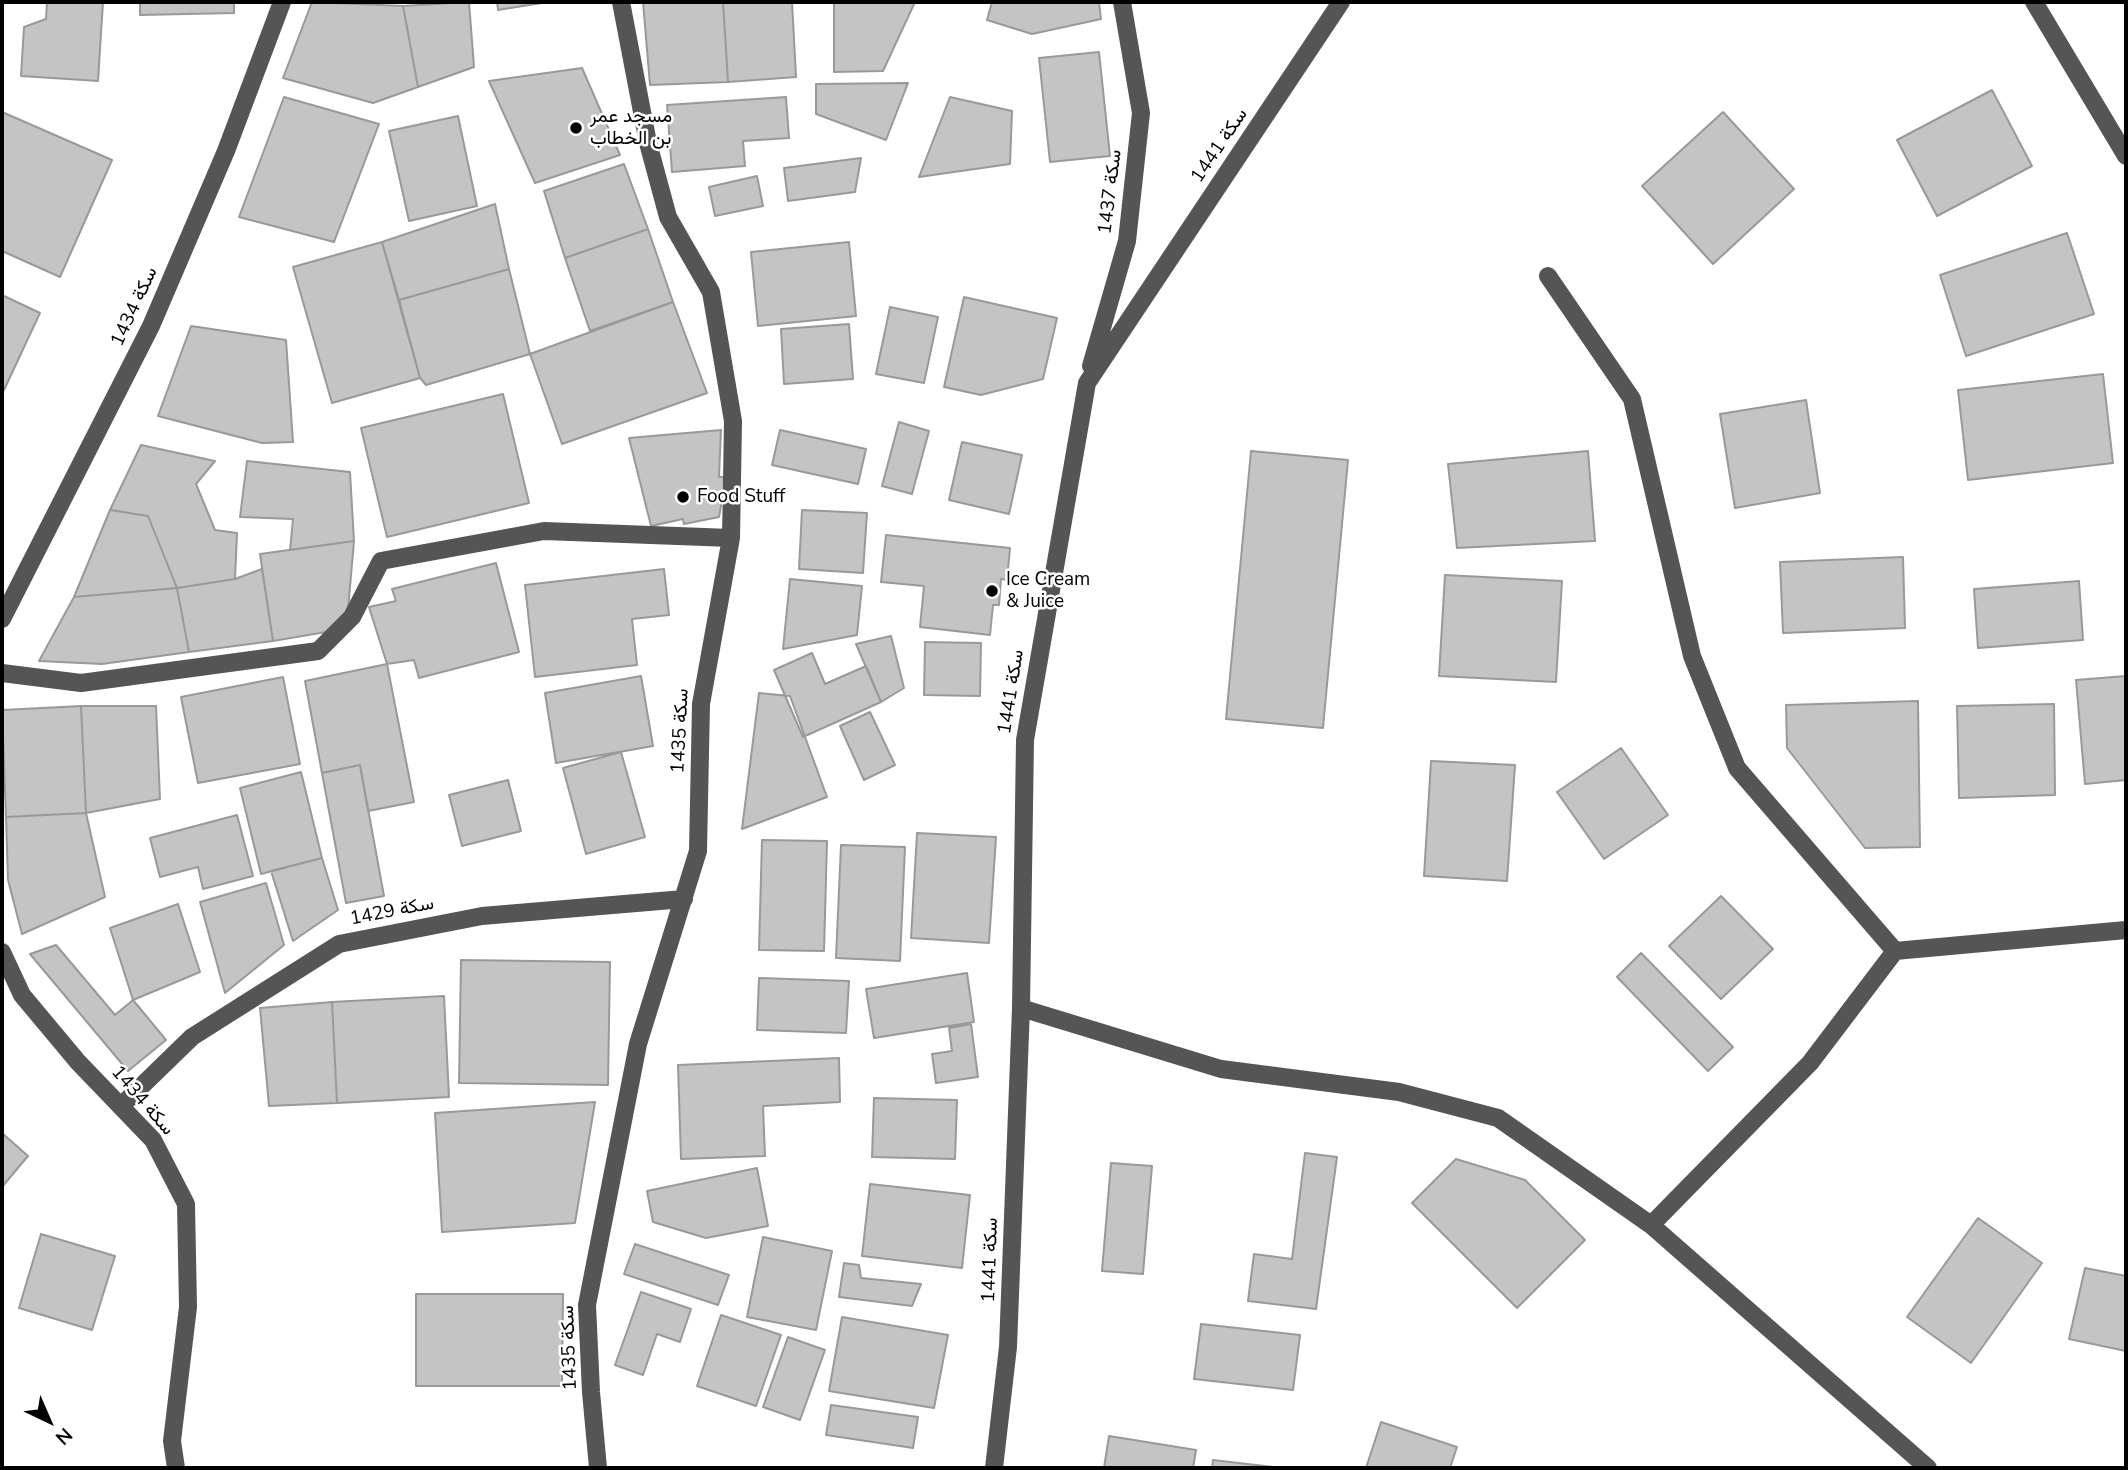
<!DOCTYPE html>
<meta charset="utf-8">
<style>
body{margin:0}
#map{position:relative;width:2128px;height:1470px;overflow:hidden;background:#fff;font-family:"Nunito Sans",sans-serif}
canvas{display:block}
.frame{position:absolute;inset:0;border:4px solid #000;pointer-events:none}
.north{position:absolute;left:14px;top:1386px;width:70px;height:70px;-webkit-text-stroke:5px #fff;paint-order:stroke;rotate:136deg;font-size:19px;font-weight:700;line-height:28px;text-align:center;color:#000}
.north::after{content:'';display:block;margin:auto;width:24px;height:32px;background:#000;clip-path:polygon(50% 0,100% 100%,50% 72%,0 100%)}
</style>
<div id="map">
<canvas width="2128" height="1470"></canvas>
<div class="frame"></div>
<div class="north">N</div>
</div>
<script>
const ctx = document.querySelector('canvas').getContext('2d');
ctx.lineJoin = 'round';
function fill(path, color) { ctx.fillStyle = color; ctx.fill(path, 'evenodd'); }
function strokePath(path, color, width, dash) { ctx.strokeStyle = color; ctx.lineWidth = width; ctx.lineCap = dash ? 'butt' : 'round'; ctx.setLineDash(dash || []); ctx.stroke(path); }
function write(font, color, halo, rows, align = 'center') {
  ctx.font = font + ' "Nunito Sans",Vazirmatn,sans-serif'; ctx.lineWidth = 5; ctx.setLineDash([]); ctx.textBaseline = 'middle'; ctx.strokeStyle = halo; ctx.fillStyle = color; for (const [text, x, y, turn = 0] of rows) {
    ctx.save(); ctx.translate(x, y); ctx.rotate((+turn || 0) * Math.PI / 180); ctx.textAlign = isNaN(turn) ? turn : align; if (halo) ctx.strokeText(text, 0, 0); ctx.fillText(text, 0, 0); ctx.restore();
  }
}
const building = new Path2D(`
 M47,2h56l-5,79 -77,-5 3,-49 22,-8z
 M140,2h94v11l-94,2z
 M312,2l91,4 15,81 -45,16 -90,-25z
 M469,2l5,65 -56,20 -15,-81z
 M497,2h51l-50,8z
 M643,2h80l5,80 -78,3z
 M723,2h69l4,75 -68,5z
 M834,2h81l-32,69 -49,1z
 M992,2h107l2,17 -69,15 -45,-14z
 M1099,52l11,104 -60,6 -11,-104z
 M582,68l38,87 -85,28 -46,-102z
 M908,83l-22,57 -70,-26v-30z
 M1992,90l40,76 -95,50 -40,-76z
 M284,97l95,27 -45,118 -95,-25z
 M786,97l3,41 -46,3 2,25 -73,6 -5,-67z
 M950,97l62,14 -2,53 -91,13z
 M2,112l110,48 -52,117 -58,-26z
 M1723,112l71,77 -81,75 -71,-78z
 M458,116l19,90 -68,15 -20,-90z
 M861,158l-6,34 -67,9 -4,-33z
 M624,164l24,65 -83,29 -21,-67z
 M757,176l6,30 -48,10 -6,-29z
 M495,204l14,65 -110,31 -17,-58z
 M648,229l25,73 -83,29 -25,-73z
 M2067,233l27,81 -128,42 -26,-81z
 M382,242l38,136 -88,25 -39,-136z
 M849,242l7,74 -98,10 -7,-74z
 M509,269l21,85 -104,31 -6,-7 -21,-78z
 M2,295l38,18 -36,77 -2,-1z
 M964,297l93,21 -14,61 -62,16 -37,-8z
 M673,302l34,91 -145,51 -32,-90z
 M890,307l48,10 -14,66 -48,-9z
 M849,324l4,55 -69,5 -3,-55z
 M191,326l95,14 7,102 -31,1 -104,-27z
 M2103,374l10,89 -145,17 -10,-90z
 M503,394l26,109 -142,34 -26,-109z
 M1806,400l14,93 -85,15 -15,-94z
 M899,422l30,9 -17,63 -30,-8z
 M721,430l-2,47h7l-7,40 -35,7 -1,-5 -32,7 -22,-88z
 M780,430l86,19 -8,35 -86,-19z
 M962,442l60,13 -13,59 -60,-14z
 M141,445l74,16 -19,23 19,46 22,3 -2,46 -58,9 -29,-72 -38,-6z
 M1251,451l97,9 -25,268 -97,-9z
 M1588,451l7,90 -138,7 -9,-84z
 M247,461l103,11 4,69 -64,9 3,-31 -53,-2z
 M110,510l38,6 29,72 -103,9z
 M802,510l65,3 -4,60 -64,-4z
 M886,535l124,13 -3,32 -6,-1 -2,26h-6l-3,30 -70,-8 4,-41 -43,-4z
 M354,541l-6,69 -22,22 -53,9 -13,-87z
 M1903,557l2,71 -122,5 -3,-71z
 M496,563l23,89 -100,26 -5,-18 -27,4 -18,-57 27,-6 -4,-12z
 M262,569l11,72 -84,11 -12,-64 58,-9z
 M664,569l5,46 -37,4 5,46 -102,12 -10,-92z
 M1445,575l117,6 -6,101 -117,-6z
 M790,579l72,7 -5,49 -74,14z
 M2079,581l4,59 -105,8 -4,-59z
 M177,588l12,64 -87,12 -63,-3 35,-64z
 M891,636l13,52 -23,14 -25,-58z
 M925,642l56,1 -1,53 -56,-1z
 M812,653l13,31 41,-18 15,36 -78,35 -29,-67z
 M387,664l27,138 -46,9 -8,-46 -38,8 -17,-92z
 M641,676l12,70 -97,17 -11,-70z
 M2126,676v104l-41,4 -9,-104z
 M283,677l17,87 -102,19 -17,-86z
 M759,693l31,3 37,101 -85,32z
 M1918,701l2,146 -55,1 -78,-100 -1,-43z
 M2054,704l1,91 -96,3 -2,-92z
 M81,706l5,107 -80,4 -4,-107z
 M81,706h75l4,93 -74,14z
 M870,712l25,53 -31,15 -24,-54z
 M1621,748l47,67 -64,44 -47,-67z
 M621,752l24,85 -59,17 -23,-86z
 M1431,761l84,4 -8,116 -83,-5z
 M360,765l24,131 -38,7 -24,-130z
 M301,772l21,86 -61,16 -21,-86z
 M508,780l13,51 -59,15 -13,-51z
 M86,813l19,84 -83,37 -14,-54 -2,-63z
 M237,815l16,61 -50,13 -5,-22 -38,10 -10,-39z
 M917,833l79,4 -7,106 -78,-5z
 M762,840l65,1 -3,110 -65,-1z
 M841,845l64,2 -5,114 -64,-3z
 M322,858l16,52 -45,31 -22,-70z
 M266,883l18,62 -59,48 -25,-91z
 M1721,896l52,53 -52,50 -52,-53z
 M178,904l22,68 -67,28 -23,-72z
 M56,945l59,70 18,-15 33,40 -38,31 -98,-117z
 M1641,953l92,94 -25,24 -91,-94z
 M461,960l149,2 -2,123 -149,-2z
 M967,973l7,49 -100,16 -8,-49z
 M759,978l90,3 -3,52 -89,-3z
 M444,996l5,101 -112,6 -5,-101z
 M332,1002l5,101 -68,3 -9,-98z
 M971,1024l7,53 -42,6 -4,-29 20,-3 -3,-23z
 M839,1058l1,44 -77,4 2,50 -84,3 -3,-94z
 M874,1098l83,2 -2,59 -83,-2z
 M595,1102l-20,121 -133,9 -7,-119z
 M2,1133l26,23 -26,31z
 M1305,1153l32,4 -21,152 -68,-8 6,-47 38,5z
 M1456,1159l69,21 60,60 -68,68 -105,-105z
 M1111,1163l41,3 -9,108 -41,-3z
 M757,1168l11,58 -62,12 -53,-16 -6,-31z
 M870,1184l100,11 -8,73 -100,-12z
 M1978,1218l64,45 -71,100 -64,-46z
 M41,1234l74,22 -23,74 -73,-22z
 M763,1237l69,14 -16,79 -69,-13z
 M635,1244l94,31 -11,30 -94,-31z
 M844,1263l15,2 2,13 60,6 -9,22 -73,-9z
 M2085,1268l41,8v75l-57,-12z
 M641,1292l50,17 -11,33 -23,-8 -14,41 -28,-10z
 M416,1294h147l-1,92h-146z
 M721,1315l60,20 -25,71 -59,-20z
 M842,1317l106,18 -14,73 -105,-17z
 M1201,1324l99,11 -7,55 -99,-11z
 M788,1337l37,13 -25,70 -37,-13z
 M831,1405l87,12 -5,31 -87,-13z
 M1381,1422l76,25 -7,21h-84z
 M1109,1436l87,14 -3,18h-89z
 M1213,1460l69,8h-70z`);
fill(building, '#c4c4c4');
strokePath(building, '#999', 2);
strokePath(new Path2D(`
 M2034,2l92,154
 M1548,276l84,123 60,257 45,112 158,183 231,-21
 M1091,366l36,-125 14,-128 -19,-111
 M2,619l149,-293 75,-175 56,-149
 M2,673l79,10 237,-32 34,-34 29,-56 163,-30 187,7
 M2,952l20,43 56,67 75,78 33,64 2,103 -16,134 4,27
 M1021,1008l200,61 178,23 99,26 153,107 277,243
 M121,1106l71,-69 147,-93 143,-28 202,-17
 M1651,1225l159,-162 85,-112
 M598,1468l-7,-76 -4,-87 51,-261 60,-193 3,-147 30,-166 2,-117 -22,-129 -43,-75 -20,-74 -27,-141
 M994,1468l14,-121 13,-339 4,-268 62,-357 254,-381`), '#555', 18);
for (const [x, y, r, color] of [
 [576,128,7,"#000"],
 [683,497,7,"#000"],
 [992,591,7,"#000"]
]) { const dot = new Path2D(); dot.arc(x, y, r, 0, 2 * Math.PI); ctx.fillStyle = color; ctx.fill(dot); strokePath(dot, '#fff', 2.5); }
write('19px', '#000', '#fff', [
 ["مسجد عمر",590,117],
 ["بن الخطاب",590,139],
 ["Food Stuff",697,497],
 ["Ice Cream",1006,580],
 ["& Juice",1006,602]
], 'left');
write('19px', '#000', '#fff', [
 ["سكة 1441",1220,146,-56],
 ["سكة 1437",1111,192,-83],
 ["سكة 1434",135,307,-65],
 ["سكة 1441",1012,692,-81],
 ["سكة 1435",681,731,-87],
 ["سكة 1429",392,912,-11],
 ["سكة 1434",142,1101,49],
 ["سكة 1441",991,1260,-88],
 ["سكة 1435",570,1348,-92]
]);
</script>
